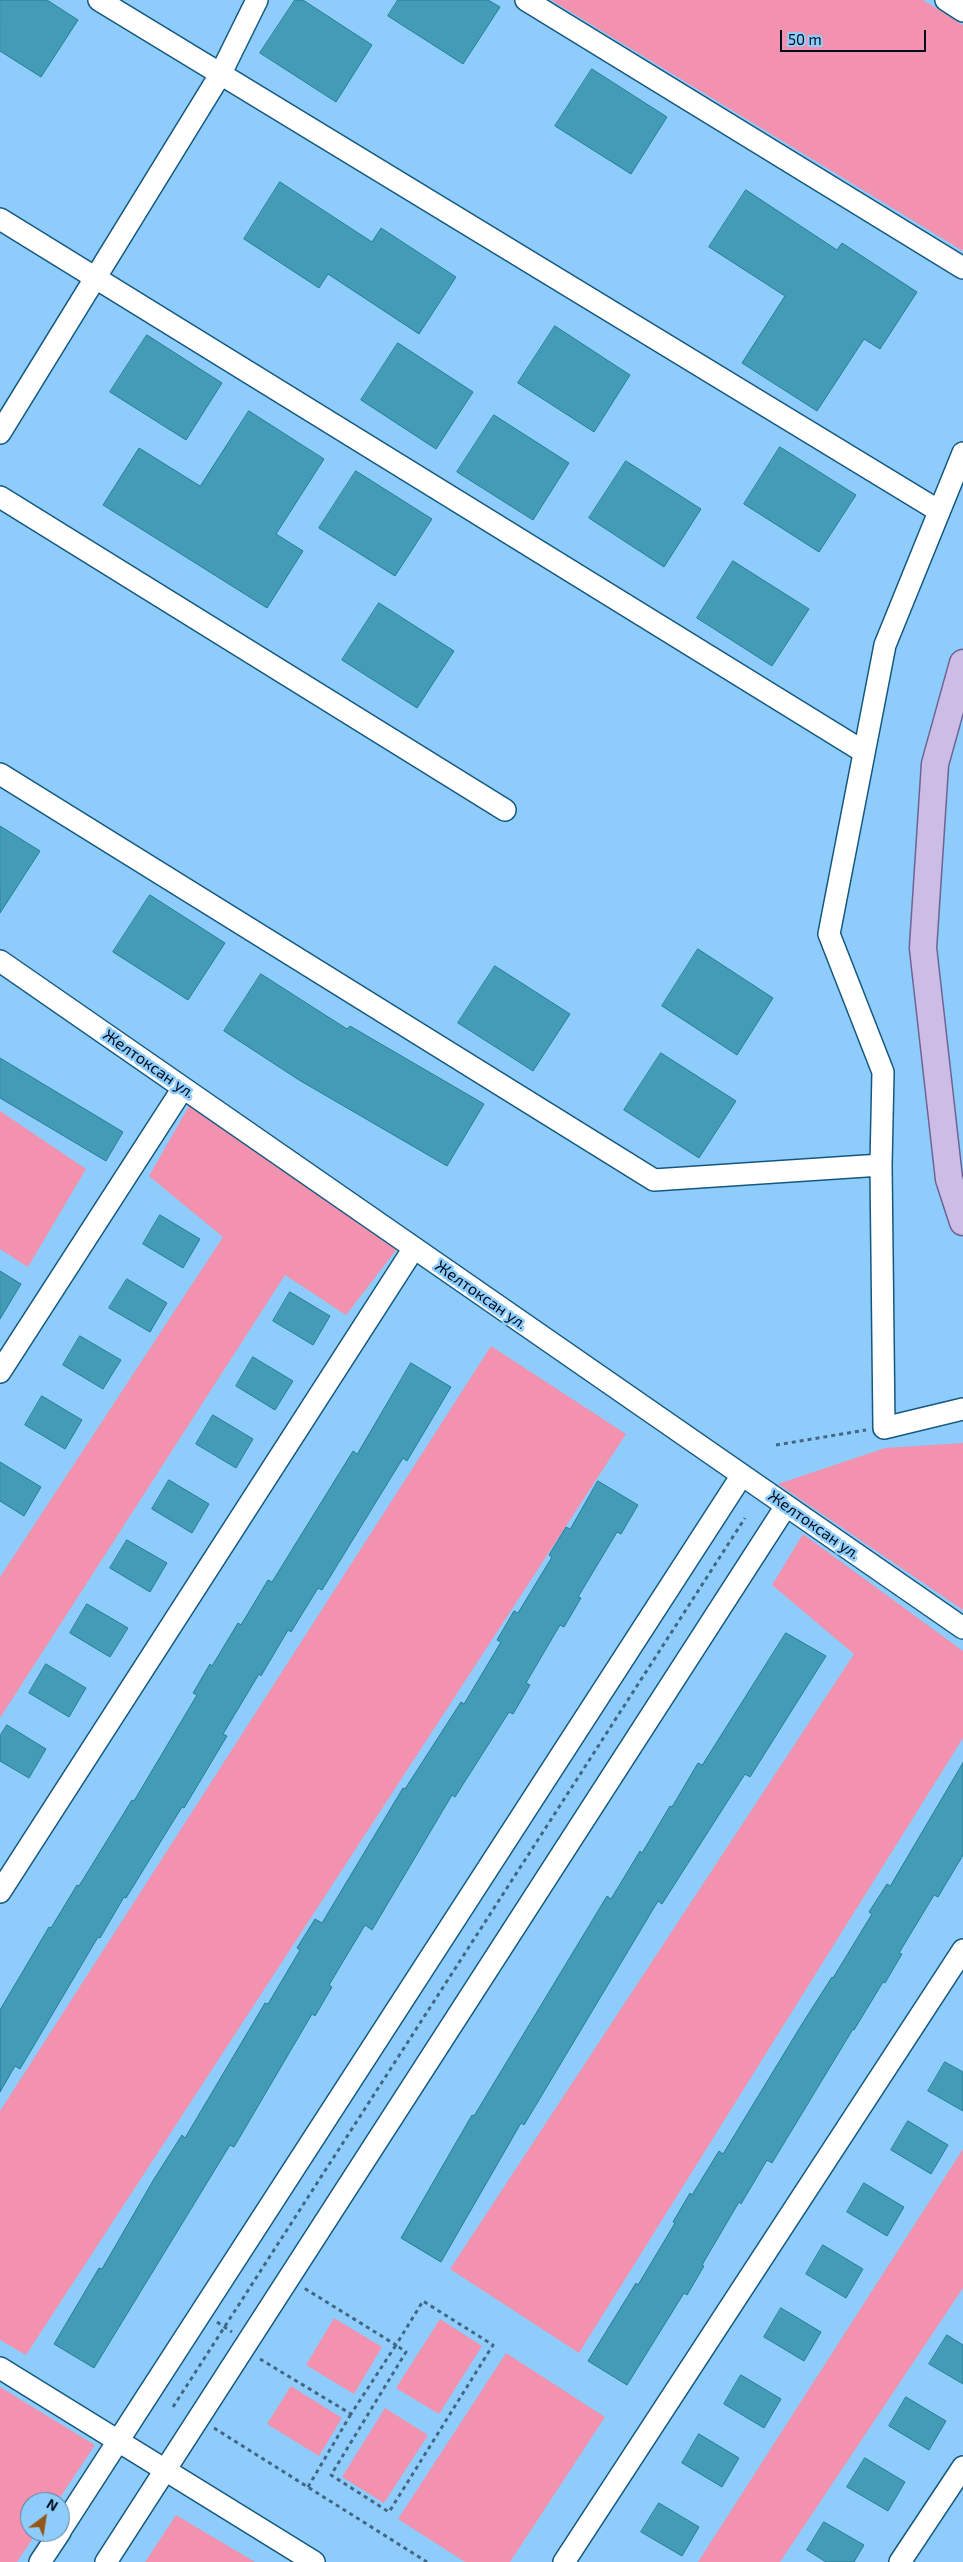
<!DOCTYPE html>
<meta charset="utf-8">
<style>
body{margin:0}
#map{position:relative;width:963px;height:2562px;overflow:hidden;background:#8ecdfb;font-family:"Exo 2",sans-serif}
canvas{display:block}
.north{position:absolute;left:20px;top:2492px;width:50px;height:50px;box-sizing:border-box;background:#8ecdfb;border:1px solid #5580a2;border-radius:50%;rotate:31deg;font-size:14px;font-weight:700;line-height:20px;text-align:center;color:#000d1c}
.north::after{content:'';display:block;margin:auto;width:18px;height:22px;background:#94571a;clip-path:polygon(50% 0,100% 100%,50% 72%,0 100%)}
.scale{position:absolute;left:780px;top:30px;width:146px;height:22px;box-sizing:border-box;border:2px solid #000d1c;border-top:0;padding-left:6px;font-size:15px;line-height:18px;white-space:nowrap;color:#000d1c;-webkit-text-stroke:4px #8ecdfb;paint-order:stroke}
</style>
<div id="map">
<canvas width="963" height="2562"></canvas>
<div class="north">N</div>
<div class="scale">50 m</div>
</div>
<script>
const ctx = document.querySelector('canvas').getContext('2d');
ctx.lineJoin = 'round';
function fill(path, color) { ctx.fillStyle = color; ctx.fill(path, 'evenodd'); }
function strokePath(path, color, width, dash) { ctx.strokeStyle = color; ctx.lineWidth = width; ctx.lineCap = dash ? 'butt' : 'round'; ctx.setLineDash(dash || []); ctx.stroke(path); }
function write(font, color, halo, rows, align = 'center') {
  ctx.font = font + ' "Exo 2",sans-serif'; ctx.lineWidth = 5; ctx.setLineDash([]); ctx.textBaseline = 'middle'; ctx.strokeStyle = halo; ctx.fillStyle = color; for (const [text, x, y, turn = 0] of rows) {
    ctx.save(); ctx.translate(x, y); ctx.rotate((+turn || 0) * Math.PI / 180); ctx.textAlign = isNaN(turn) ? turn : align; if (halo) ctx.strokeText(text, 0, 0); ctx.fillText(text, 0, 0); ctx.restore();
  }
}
fill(new Path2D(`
 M551,0h372l40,25v226z
 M189,1106l208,143 -51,66 -61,-40 -285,443v-141l223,-340 -74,-61z
 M0,1111l86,58 -58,98 -28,-18z
 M491,1346l135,88 -600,921 -26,-15v-229z
 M963,1443v167l-185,-126 107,-36z
 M803,1534l160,117v87l-384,615 -129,-84 404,-615 -82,-69z
 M963,2149v139l-183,274h-82z
 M334,2318l48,29 -28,47 -48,-29z
 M440,2319l42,27 -43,68 -43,-26z
 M506,2353l99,64 -95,145h-45l-67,-43z
 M291,2386l51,32 -23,38 -52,-32z
 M0,2387l95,58 -38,57h-27v30h7l-20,30h-17z
 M385,2408l43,27 -44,68 -42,-26z
 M176,2515l79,47h-110z`), '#f292af');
const building = new Path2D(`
 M0,0h47l31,20 -37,57 -41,-26z
 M295,0h8l69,45 -36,57 -76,-49z
 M398,0h90l12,7 -37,57 -75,-48z
 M592,69l75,48 -36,57 -76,-48z
 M280,182l92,60 9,-14 75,49 -37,57 -91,-60 -9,14 -75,-49z
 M746,190l91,60 5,-7 75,49 -37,57 -16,-10 -47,72 -75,-48 43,-67 -76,-49z
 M555,326l75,49 -36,57 -76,-49z
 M147,335l75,48 -36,57 -76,-48z
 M398,343l75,49 -37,57 -75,-49z
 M249,411l75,48 -48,75 27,17 -36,57 -164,-103 36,-57 61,38z
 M494,415l75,48 -36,57 -76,-48z
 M780,447l76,48 -37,57 -75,-48z
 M626,461l75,48 -37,58 -75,-49z
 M356,471l76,48 -37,57 -76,-48z
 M733,561l76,48 -37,57 -75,-48z
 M379,603l75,48 -37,57 -75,-48z
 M0,826l40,25 -40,62z
 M150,895l75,48 -37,57 -75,-48z
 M698,949l75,49 -36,57 -75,-49z
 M495,966l75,48 -37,57 -75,-48z
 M261,974l86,55 3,-3 134,78 -37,62 -148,-86 -75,-49z
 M661,1053l75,48 -37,57 -75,-48z
 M0,1058l123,74 -17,29 -106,-63z
 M160,1215l40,24 -17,29 -40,-24z
 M0,1271l21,13 -21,35z
 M127,1279l40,24 -17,29 -41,-24z
 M290,1292l40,24 -17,29 -40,-24z
 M80,1336l41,24 -18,29 -40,-24z
 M253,1357l40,24 -18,29 -39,-24z
 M411,1363l40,24 -44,74 -4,-3 -81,132 -4,-2 -27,44 -3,-2 -27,46 -2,-2 -36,60 4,2 -43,72 -2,-1 -56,91 -2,-1 -24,41 -2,-1 -78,132 -5,-3 -15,26v-82l49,-83 2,1 26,-43 2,1 53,-86 2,1 63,-106 -4,-2 17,-29 2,2 26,-43 3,2 27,-45 4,2 81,-131 4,3z
 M42,1396l40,24 -17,29 -40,-24z
 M213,1415l40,24 -17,29 -40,-24z
 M0,1462l41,25 -17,29 -24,-15z
 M169,1480l40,24 -17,29 -40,-24z
 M598,1481l40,24 -17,29 -4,-2 -39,65 3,1 -17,29 -4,-2 -34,58 4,2 -17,29 -4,-2 -54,85 -3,-2 -80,135 -7,-5 -36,60 3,2 -17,29 -3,-2 -78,133 -4,-2 -136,223 -40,-24 45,-76 3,1 52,-90 28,-44 3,3 80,-135 3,1 32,-54 -3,-2 18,-29 7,4 81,-135 2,1 56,-87 3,2 37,-62 -4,-2 17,-29 4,2 34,-56 -3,-2 17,-28 4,2z
 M127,1540l40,23 -17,29 -40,-24z
 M87,1604l41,24 -18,29 -40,-24z
 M786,1633l40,23 -76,121 -5,-3 -83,130 -4,-3 -134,224 -3,-2 -80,139 -40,-24 71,-123 2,1 133,-220 4,3 29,-48 2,2 28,-47 2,1 26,-44 4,2z
 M46,1664l40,24 -17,29 -40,-24z
 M7,1725l39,24 -17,29 -29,-17v-25z
 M963,1763v92l-25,42 -4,-2 -35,58 3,1 -17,29 -2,-1 -29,48 -1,-1 -81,134 -5,-3 -26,44 -2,-2 -37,63 2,1 -17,29 -3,-2 -57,92 -39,-24 48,-78 2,2 37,-62 -2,-1 17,-29 2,2 27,-44 4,3 79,-130 30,-47 1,1 39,-64 -3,-2 18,-28 3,2z
 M945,2062l18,10v39l-35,-20z
 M908,2121l40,24 -17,29 -40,-24z
 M864,2183l40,24 -17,29 -40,-24z
 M823,2245l40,24 -17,29 -40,-24z
 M781,2308l40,24 -17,29 -40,-24z
 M947,2335l16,10v39l-34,-20z
 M741,2375l40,24 -17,29 -40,-24z
 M906,2397l40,24 -17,29 -40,-24z
 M699,2434l40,24 -17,29 -40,-24z
 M865,2458l40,24 -17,29 -41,-24z
 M659,2503l40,24 -17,29 -41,-24z
 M824,2522l40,23 -10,17h-28l-19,-12z`);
fill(building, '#449bb5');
strokePath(building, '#227f98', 1);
const minor = new Path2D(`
 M99,0l840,511
 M526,0l437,268
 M946,0l17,11
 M0,219l864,533
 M0,433l220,-358 37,-75
 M963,453l-78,192 -56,289 54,138 -2,93 3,263 79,-19
 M0,497l505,313
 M0,774l654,406 227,-15
 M0,961l963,667
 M0,1372l183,-284
 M0,1892l414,-644
 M0,2368l314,194
 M60,2531l682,-1056
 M40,2562l20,-30
 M106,2562l680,-1056
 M564,2562l399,-612
 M900,2562l63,-95`);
const major = new Path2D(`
 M963,663l-28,101 -12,184 26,231 14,43`);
strokePath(minor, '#15587f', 24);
strokePath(major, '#6e6394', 29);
strokePath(new Path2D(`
 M776,1445l90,-15
 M217,2322l15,10
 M260,2359l91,55 45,-69 10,7 -75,123 58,37 104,-167 -70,-44 -27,44 -92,-57
 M173,2407l572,-889
 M214,2428l213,134
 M308,2487l43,-73`), '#426683', 3, [4, 4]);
strokePath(minor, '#fff', 21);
strokePath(major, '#ccbde6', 26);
write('16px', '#000d1c', '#8ecdfb', [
 ["Желтоксан ул.",149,1064,35],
 ["Желтоксан ул.",481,1295,35],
 ["Желтоксан ул.",814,1525,35]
]);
</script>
